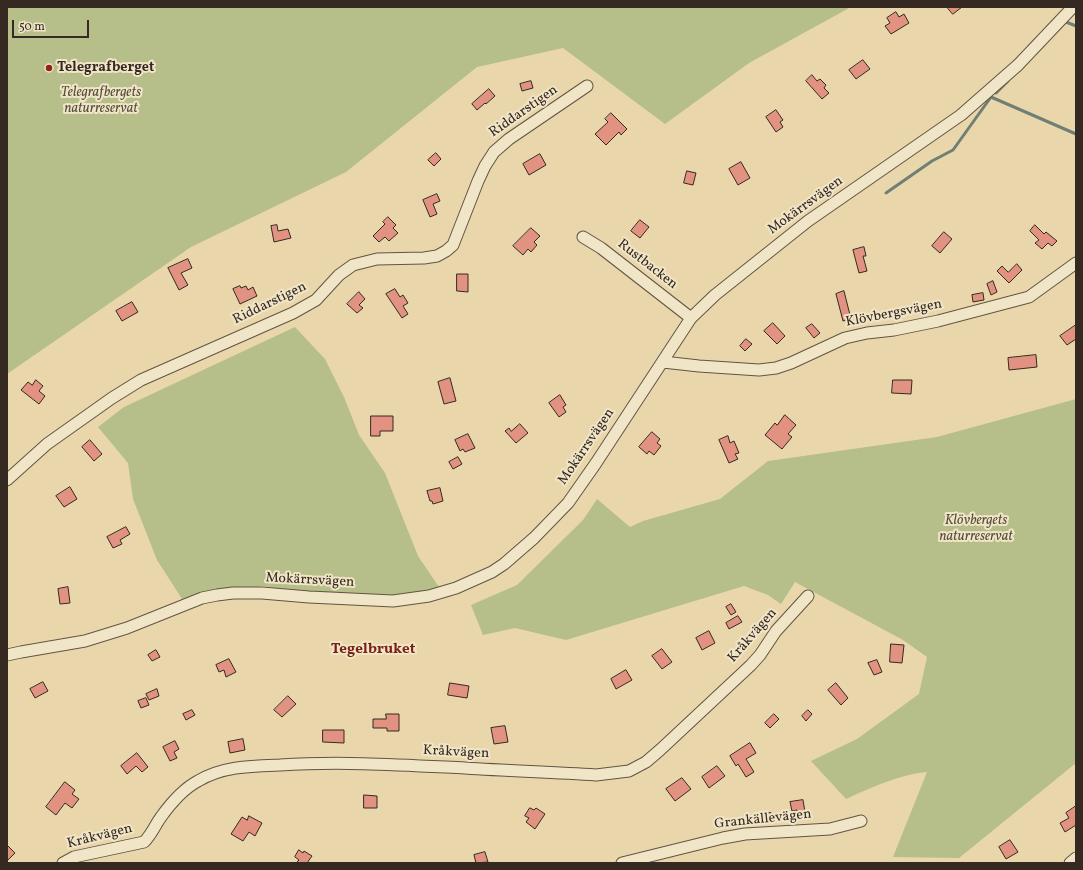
<!DOCTYPE html>
<meta charset="utf-8">
<style>
body{margin:0}
#map{position:relative;width:1083px;height:870px;overflow:hidden;background:#e9d7ab;font-family:Vollkorn,serif}
canvas{display:block}
.frame{position:absolute;inset:0;border:8px solid #352921;pointer-events:none}
.scale{position:absolute;left:12px;top:20px;width:77px;height:18px;box-sizing:border-box;border:2px solid #352921;border-top:0;padding-left:5px;font-size:12px;line-height:14px;white-space:nowrap;color:#352921;-webkit-text-stroke:3px #f1e5c8;paint-order:stroke}
</style>
<div id="map">
<canvas width="1083" height="870"></canvas>
<div class="frame"></div>
<div class="scale">50 m</div>
</div>
<script>
const ctx = document.querySelector('canvas').getContext('2d');
ctx.lineJoin = 'round';
function fill(path, color) { ctx.fillStyle = color; ctx.fill(path, 'evenodd'); }
function strokePath(path, color, width, dash) { ctx.strokeStyle = color; ctx.lineWidth = width; ctx.lineCap = dash ? 'butt' : 'round'; ctx.setLineDash(dash || []); ctx.stroke(path); }
function write(font, color, halo, rows, align = 'center') {
  ctx.font = font + ' Vollkorn,serif'; ctx.lineWidth = 4; ctx.setLineDash([]); ctx.textBaseline = 'middle'; ctx.strokeStyle = halo; ctx.fillStyle = color; for (const [text, x, y, turn = 0] of rows) {
    ctx.save(); ctx.translate(x, y); ctx.rotate((+turn || 0) * Math.PI / 180); ctx.textAlign = isNaN(turn) ? turn : align; if (halo) ctx.strokeText(text, 0, 0); ctx.fillText(text, 0, 0); ctx.restore();
  }
}
fill(new Path2D(`
 M7,7h844l-102,56 -84,61 -102,-76 -86,19 -131,105 -155,75 -184,127z
 M295,327l30,32 19,38 15,38 26,38 33,83 21,31v4l-46,6 -69,-1 -60,-10 -56,7 -26,6 -25,-39 -24,-61 -5,-36 -30,-36 26,-20z
 M1076,399v364l-117,95 -66,-1 34,-85c-26,2 -57,16 -81,27l-35,-38 46,-22 62,-45 8,-37 -24,-17 -108,-58 -14,22 -13,-9 -24,-9 -178,54 -51,-12 -32,7 -12,-30 46,-20 66,-65 14,-21 33,28 13,-6 77,-22 48,-38 169,-24z`), '#b6be89');
strokePath(new Path2D(`
 M1063,24l3,-2 10,4
 M996,93l12,-12
 M886,193l46,-32 21,-11 38,-53 85,37`), '#707f75', 3);
const building = new Path2D(`
 M947,7h15l-9,7z
 M896,12l3,5 5,-3 5,9 -18,11 -6,-8 5,-3 -3,-5z
 M863,60l7,9 -14,10 -7,-9z
 M812,75l5,6 3,-2 6,6 -2,3 5,5 -7,6 -16,-18z
 M531,81l2,7 -11,3 -2,-7z
 M489,89l6,7 -9,8 -1,-1 -8,7 -5,-6z
 M776,110l7,10 -3,2 3,5 -7,5 -10,-15z
 M611,113l16,16 -6,6 -2,-3 -13,13 -11,-11 13,-12 -3,-3z
 M436,153l5,6 -7,7 -6,-6z
 M540,154l6,11 -17,10 -6,-11z
 M741,162l9,16 -12,7 -9,-16z
 M687,171l9,2 -3,12 -9,-2z
 M437,194l3,7 -7,3 4,10 -7,3 -7,-17z
 M388,217l8,8 -3,3 5,5 -9,8 -4,-4 -6,5 -6,-6 12,-12 -2,-2z
 M640,220l9,7 -9,11 -9,-7z
 M277,225l1,6 10,-2 3,9 -17,4 -3,-16z
 M1035,225l9,9 2,-2 11,9 -5,5 -4,-3 -6,6 -7,-6 4,-3 -9,-9z
 M531,228l9,8 -6,6 3,3 -6,7 -3,-3 -5,6 -10,-9z
 M944,232l8,7 -12,14 -8,-7z
 M864,247l2,9h-3l4,15 -8,2 -6,-23z
 M188,259l4,9 -11,5 7,12 -9,5 -11,-22z
 M1017,264l5,6 -13,13 -12,-12 5,-5 6,6z
 M457,274h11v18l-11,-1z
 M993,281l4,11 -6,3 -4,-11z
 M240,286l1,2 5,-2 2,4 5,-3 4,9 -17,8 -7,-15z
 M395,289l5,8 3,-2 5,8 -5,3 5,8 -6,4 -16,-24z
 M844,291l7,28 -8,2 -7,-27z
 M359,292l6,7 -6,6 4,3 -6,5 -10,-9z
 M983,293l1,7 -11,2 -1,-7z
 M132,302l6,10 -16,9 -6,-10z
 M773,323l12,13 -8,8 -13,-13z
 M812,324l8,9 -6,5 -8,-10z
 M1076,325v14l-9,6 -7,-9z
 M746,339l6,5 -7,7 -5,-5z
 M1036,355l1,12 -28,3 -1,-12z
 M450,378l6,23 -12,3 -6,-22z
 M36,380l7,6 -4,5 6,5 -6,8 -18,-14 7,-8 4,3z
 M893,380h19l-1,14 -19,-1z
 M560,395l6,10 -3,2 3,5 -7,5 -10,-14z
 M785,415l11,10 -8,9 4,3 -10,12 -17,-14 10,-12 2,2z
 M371,416h22v15h-13v5h-9z
 M520,424l8,9 -12,10 -11,-12 4,-3 2,3z
 M652,432l8,7 -3,4 4,3 -7,9 -5,-4 -2,3 -8,-7z
 M468,434l7,14 -10,4 -2,-3 -3,2 -5,-11z
 M728,436l2,7 4,-2 5,12 -4,1 3,5 -9,4 -10,-23z
 M90,440l12,14 -8,7 -12,-14z
 M458,457l4,7 -9,5 -4,-7z
 M70,487l7,12 -13,8 -8,-11z
 M440,488l3,13 -10,3 -1,-3h-2l-3,-10z
 M126,527l4,7 -10,6 2,4 -9,4 -6,-11z
 M68,587l2,16 -10,1 -2,-15z
 M731,604l5,8 -5,3 -5,-8z
 M738,616l4,6 -13,7 -3,-6z
 M709,631l6,12 -13,7 -6,-12z
 M891,644l13,1 -2,18 -12,-1z
 M662,649l10,13 -10,7 -10,-13z
 M156,650l4,7 -8,4 -4,-6z
 M229,659l7,13 -10,5 -2,-7 -5,2 -3,-7z
 M877,660l5,12 -8,3 -6,-12z
 M626,670l6,10 -16,9 -5,-10z
 M43,682l5,9 -13,7 -5,-9z
 M450,683l19,3 -2,12 -19,-3z
 M836,683l12,15 -7,7 -13,-15z
 M157,689l2,7 -10,4 -3,-6z
 M288,696l8,8 -14,13 -8,-7z
 M146,698l3,7 -8,3 -3,-7z
 M192,710l3,5 -9,5 -3,-6z
 M808,710l4,4 -6,7 -4,-5z
 M386,714h13v17h-12v-3h-14v-9h13z
 M774,714l5,5 -9,9 -5,-5z
 M505,726l3,16 -14,2 -3,-16z
 M323,730h21v13l-21,-1z
 M243,739l2,11 -15,3 -2,-11z
 M175,741l4,8 -5,3 3,6 -7,3 -7,-14z
 M750,743l6,10 -10,6 8,13 -8,5 -8,-13 -2,2 -6,-10z
 M137,753l11,14 -6,5 -6,-6 -9,8 -6,-8z
 M717,766l8,10 -16,12 -7,-11z
 M682,778l9,11 -16,12 -9,-12z
 M65,782l10,8 -3,4 7,5 -7,9 -7,-5 -9,12 -10,-8z
 M364,795l13,1v12h-13z
 M803,800l2,12 -8,1v-3l-5,1 -2,-9z
 M1076,806v19l-11,7 -5,-9 9,-5 -3,-5z
 M530,808l4,2 2,-2 9,6 -10,15 -9,-7 3,-4 -4,-2z
 M771,813l1,9 -11,1 -1,-9z
 M249,816l13,7 -7,13 -6,-4 -6,9 -12,-7 11,-17 5,3z
 M1010,840l8,12 -12,7 -7,-12z
 M7,845l8,8 -8,8z
 M299,850l4,3 1,-2 8,5 -5,7h-11l3,-3 -4,-3z
 M485,852l3,10 -12,1 -2,-8z`);
fill(building, '#e29280');
strokePath(building, '#352921', 1);
const street = new Path2D(`
 M583,237l18,11 90,70
 M663,362l36,4 60,4 17,-2 15,-5 54,-25 22,-5 27,-3 44,-9 91,-24 47,-34
 M7,480l40,-36 65,-46 29,-18 152,-67 23,-13 23,-25 14,-10 24,-6 47,-1 13,-2 9,-5 7,-6 25,-64 7,-15 9,-14 15,-13 78,-53
 M7,655l14,-3 64,-11 42,-13 75,-30 15,-3 16,-2h29l47,4 84,4 36,-5 27,-8 36,-16 12,-8 30,-26 34,-35 28,-40 95,-145 24,-23 93,-74 153,-106 57,-50 55,-58
 M63,863l11,-6 70,-15c8,-8 11,-17 17,-25 10,-14 22,-28 37,-36 25,-15 54,-15 82,-16 62,-4 124,0 185,3 44,3 87,4 131,7l33,-4 17,-9 14,-12 91,-85 9,-10 16,-24 32,-35
 M622,863l101,-25 22,-4 85,-5 31,-8
 M1070,863l6,-5`);
strokePath(street, '#625444', 13);
strokePath(street, '#f1e5c8', 11);
for (const [x, y, r, color] of [
 [49,68,4,"#8f2418"]
]) { const dot = new Path2D(); dot.arc(x, y, r, 0, 2 * Math.PI); ctx.fillStyle = color; ctx.fill(dot); strokePath(dot, '#f1e5c8', 1.5); }
write('bold 14px', '#352921', '#f1e5c8', [
 ["Telegrafberget",57,68]
], 'left');
write('italic 14px', '#554e3b', '#f1e5c8', [
 ["Telegrafbergets",101,93],
 ["naturreservat",101,109],
 ["Klövbergets",976,521],
 ["naturreservat",976,537]
]);
write('14px', '#352921', '#f1e5c8', [
 ["Riddarstigen",524,112,-35],
 ["Mokärrsvägen",806,206,-36],
 ["Rustbacken",647,265,38],
 ["Riddarstigen",270,304,-26],
 ["Klövbergsvägen",894,314,-11],
 ["Mokärrsvägen",587,447,-56],
 ["Mokärrsvägen",310,581,3],
 ["Kråkvägen",753,636,-49],
 ["Kråkvägen",456,753,3],
 ["Grankällevägen",763,820,-6],
 ["Kråkvägen",100,837,-14]
]);
write('bold 15px', '#7a1f14', '#f1e5c8', [
 ["Tegelbruket",373,650]
]);
</script>
